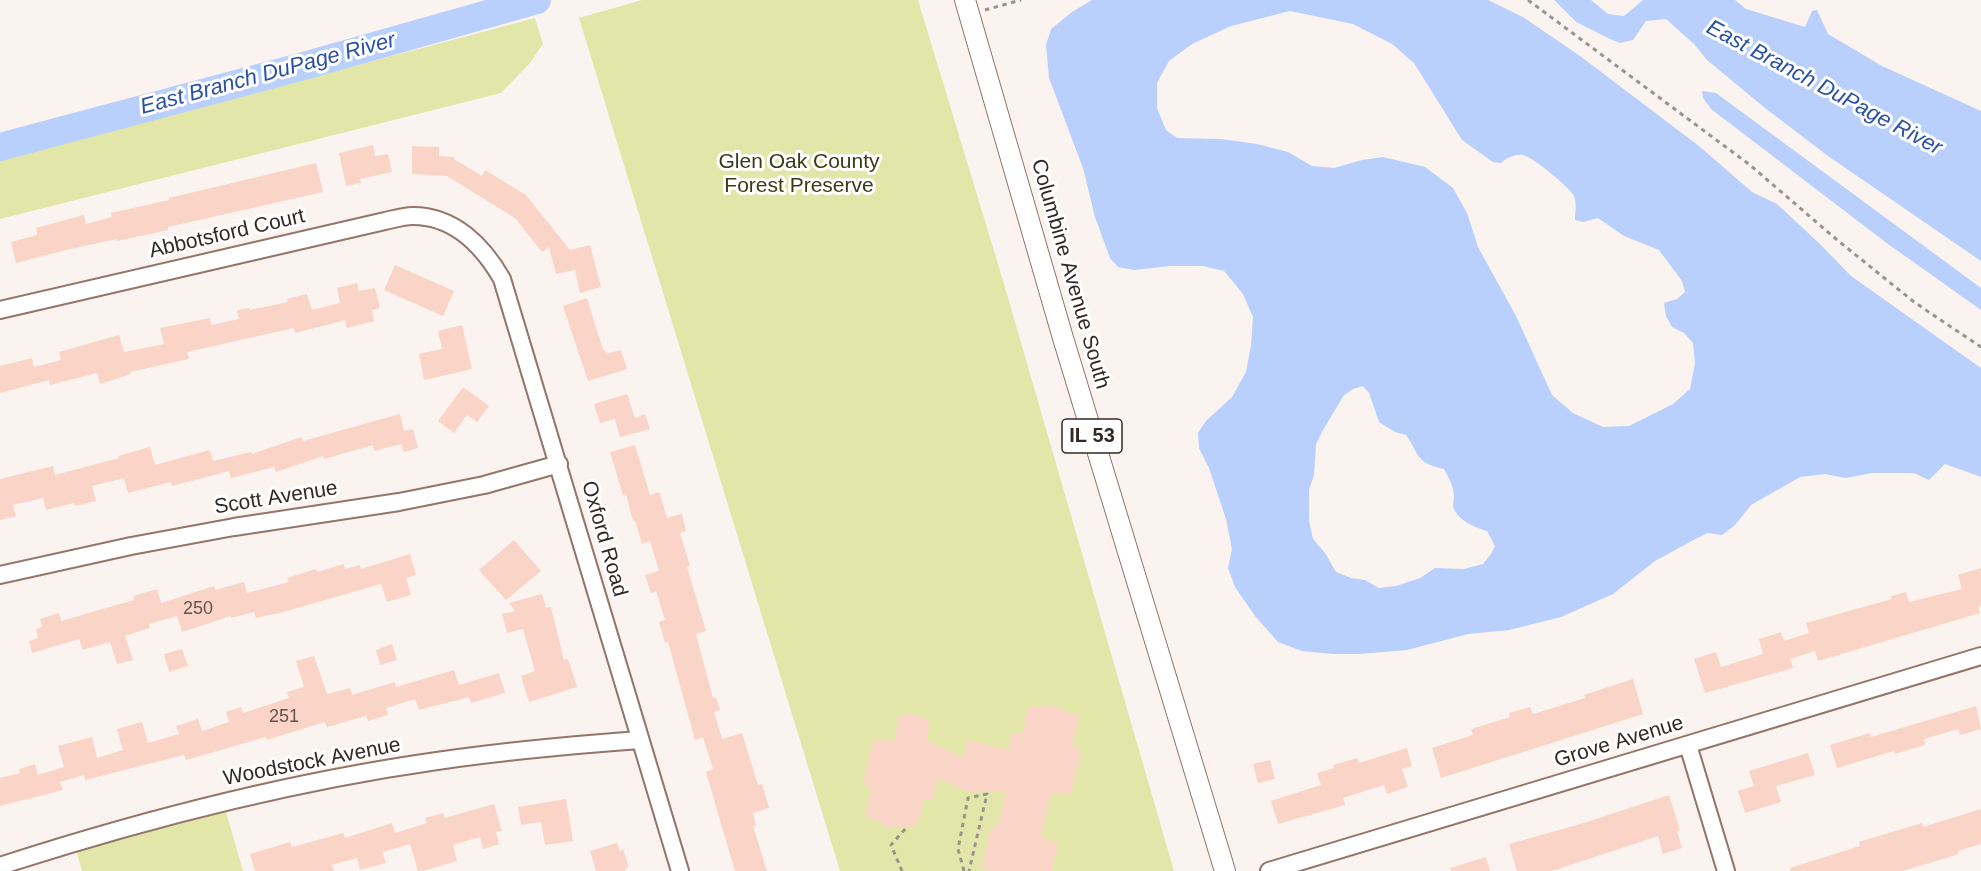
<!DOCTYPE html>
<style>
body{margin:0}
canvas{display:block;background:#faf3f0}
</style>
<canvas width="1981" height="871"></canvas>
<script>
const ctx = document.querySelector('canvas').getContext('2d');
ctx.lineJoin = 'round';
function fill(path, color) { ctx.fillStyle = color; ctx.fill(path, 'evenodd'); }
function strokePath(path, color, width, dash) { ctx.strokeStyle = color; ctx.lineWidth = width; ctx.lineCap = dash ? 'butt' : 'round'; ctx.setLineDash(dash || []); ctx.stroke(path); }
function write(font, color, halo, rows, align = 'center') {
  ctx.font = font + ' Helvetica,sans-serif'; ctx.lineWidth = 6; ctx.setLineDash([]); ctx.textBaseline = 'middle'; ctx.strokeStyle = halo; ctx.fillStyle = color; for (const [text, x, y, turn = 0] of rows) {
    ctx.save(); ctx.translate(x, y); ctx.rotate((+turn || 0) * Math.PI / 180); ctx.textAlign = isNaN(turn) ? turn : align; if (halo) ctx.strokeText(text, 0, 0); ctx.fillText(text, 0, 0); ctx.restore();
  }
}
fill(new Path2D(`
 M642,0h276l86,284 170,587h-334l-261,-853z
 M535,18l8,26 -13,19 -29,30 -501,126v-59z
 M226,812l17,59h-161l-6,-21z`), '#e2e7a9');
fill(new Path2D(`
 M1092,0h396l35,17 57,39 119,90 53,46 25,12 43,40 31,32 130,92v109l-36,-13 -16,16 -15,-7h-42l-26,5 -21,-4 -25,3 -49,28 -16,20 -13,10 -15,-2 -19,10 -33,18 -42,33 -52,23 -52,13 -41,4 -61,16 -48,4h-26l-31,-3 -24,-9 -23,-26 -20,-29 -7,-19 4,-19 -6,-30 -17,-51 -10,-20 -1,-15 8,-12 26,-24 14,-25 5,-26 2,-29 -10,-23 -19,-23 -21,-5h-33l-36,4 -16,-3 -8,-9 -15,-41 -12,-49 -34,-90 -3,-33 5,-16 21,-17zM1290,11l63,13 39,20 22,19 48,77 31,22 8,1c5,-5 14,-9 22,-8 10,2 46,32 51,41 3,7 1,16 1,24l8,2 15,-4 26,18 35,14 23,31 3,11 -8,7 -13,4 2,13 6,11 12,6 9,10 2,20 -5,26 -17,15 -44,22 -26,1 -30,-14 -21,-18 -36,-79 -38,-69 -11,-34 -14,-25 -28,-21 -42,-10 -21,3 -28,8 -22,-2 -24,-14 -31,-8 -36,-5 -44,-1 -11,-8 -9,-22v-25l12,-22 23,-17 39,-18zM1363,386l6,7 10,29 16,10 11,3c15,21 8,27 38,34 5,9 10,18 10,27 0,4 -1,7 -1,10 4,15 22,21 34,25l8,15 -4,8 -8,10 -19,5 -29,-1 -15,10 -24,8 -17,2 -14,-8 -14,-2 -15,-6 -11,-19 -12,-14 -4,-19v-30l5,-15 2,-31 7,-14 21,-35 9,-6z
 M1554,0h37l17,14 16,2 19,-16h92l11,9 59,18 7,-16 5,-1 11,24 54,32 99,45v150l-153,-105 -63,-48 -58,-48 -13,-16 -28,-25 -20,2 -13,19 -13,3 -12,-5 -32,-16z
 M1702,91l14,2 265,195v22l-93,-66 -177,-135 -8,-11z`), '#b9d0fd');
strokePath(new Path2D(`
 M0,147l300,-80 237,-67`), '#b9d0fd', 28);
fill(new Path2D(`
 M373,145l2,11 13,-2 4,18 -32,7 1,4 -15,3 -7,-33z
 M412,146l27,1v9l15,1v2l28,17 3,-6 41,25 44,55 20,-5 11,42 -21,6 -5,-23 -19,4 -7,-27 -7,5 -27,-34 -68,-42 -35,-2z
 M316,163l7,29 -155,35v3l-51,11v-2l-51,11 -50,13 -5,-21 26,-7 -1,-7 48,-13 2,9 26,-7 -1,-4 58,-13v-2z
 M395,265l59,26 -11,25 -59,-26z
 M357,283l2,8 16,-3 5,20 -8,2 2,11 -27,7 -2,-8 -50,13 -1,-5 -107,24 2,7 -59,13 1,2 -31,10 -3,-11 -47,12 -1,-5 -49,13v-27l32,-8 2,9 27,-7 -2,-8 60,-17 5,17 40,-8 -4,-16 50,-10 1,7 28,-6 -2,-9 12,-2 1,2 38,-8 -1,-3 20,-5 5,16 28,-7 -3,-15z
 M587,298l16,52h2l1,4 15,-4 6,19 -39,12 -25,-75z
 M462,325l10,44 -48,11 -5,-26 23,-5 -4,-18z
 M463,387l26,19 -12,16 -10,-7 -13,18 -16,-12z
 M627,394l8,24 10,-4 5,15 -30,8 -5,-18 -15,4 -6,-19z
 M400,414l4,17 9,-2 5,19 -14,4 -3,-8 -27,7 -1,-6 -49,14 -1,-3 -47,16 -2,-5 -43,11 -2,-7 -57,15 -1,-4 -43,11 -4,-15 -32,8 4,15 -21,5 -1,-3 -28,7 -3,-12 -30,7 3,11 -16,4v-41l53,-13 2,9 64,-17 -1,-2 32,-9 5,18 55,-15 3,11 38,-9 1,2 49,-17 2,4z
 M635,445l15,50 9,-3 8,26 15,-4 4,17 -6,2 10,33 -3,1 19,64 -10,3 17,64 3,-1 4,13 -6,2 8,27 20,-6 16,52 4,-1 7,24 -16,5 3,12 -3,1 14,45h-32l-11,-37 -18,-62 7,-3 -10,-32 -8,3 -27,-98 -3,1 -6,-21 6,-2 -9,-29 -5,2 -6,-18 14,-4 -9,-30 -8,3 -7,-24 -2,1 -7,-27 -3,1 -13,-43z
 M514,540l27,31 -35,29 -27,-30z
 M410,554l6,21 -10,3 5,17 -24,7 -6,-18 -98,28 -27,6 -2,-6 -23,6v-2l-49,16 -5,-16 -28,8 1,4 -25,8 8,24 -16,4 -7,-22 -27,8 -4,-11 -47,14 -3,-12 9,-3 -2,-9 6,-2 -2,-8 19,-6 2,8 73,-21 -1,-4 24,-7 4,14 53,-17 1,4 29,-8 3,11 42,-11 -2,-4 29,-9 1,3 27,-8 1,5 15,-4 1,4z
 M1981,568v38l-3,1 2,6 -162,48 -3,-10 -25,8 3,9 -88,25 -11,-34 22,-7 5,15 42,-13 -4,-15 22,-7 3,9 25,-8 -3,-10 86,-24 -1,-3 15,-4 3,10 53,-13 -4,-14z
 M542,594l4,14 5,-1 13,53 4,-1 9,28 -48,15 -8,-26 14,-5 -12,-42 -16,4 -5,-19 13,-3 -6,-8z
 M392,644l5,16 -17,5 -4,-15z
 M182,649l6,17 -19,6 -5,-18z
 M314,656l13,38 23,-6 2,7 43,-13 1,5 58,-17 5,15 40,-12 6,20 -34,10 -2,-6 -50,13 -4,-11 -29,9 2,7 -20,6 -2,-5 -39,11 -2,-5 -58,18 -1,-3 -80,23 -2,-5 -99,25 -1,-5 -24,7 3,8 -63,16v-28l20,-5 -1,-4 16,-5 3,11 26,-8 -6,-21 34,-9 5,21 26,-8 -6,-21 25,-7 6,21 31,-9 -3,-8 22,-7 4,12 27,-9 -3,-10 15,-5 2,6 46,-15 -2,-6 17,-5 -8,-26z
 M1633,679l10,35 -202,64 -9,-30 41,-13 -2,-6 39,-12 -1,-4 21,-6 3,7 52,-16 -1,-3z
 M1055,706l25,11 -8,29 10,5 -11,42h-20l-10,43 17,9 -6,26h-62l-9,-3 10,-40h6l9,-37 -37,1 -31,-14 -5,22h-10l-6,26 -30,1 -21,-12 6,-27 -9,-4 10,-44 21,1 5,-25 15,-3 16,10 -4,17 38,18 4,-18 40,10 4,-16h10l6,-27z
 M1976,706l5,23 -21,6 -2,-6 -34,10 1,6 -30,9 -1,-3 -57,17 -7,-23 40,-12 1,4z
 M1407,748l5,18 -10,3 6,18 -21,7 -3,-9 -41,13 2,7 -67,19 -7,-23 50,-16 -4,-12 17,-5 -1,-3 24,-7 2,5z
 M1808,753l7,22 -39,11 5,16 -36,11 -7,-22 16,-5 -5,-15z
 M1270,760l5,19 -17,4 -5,-19z
 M1669,795l11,35 -3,1 5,17 -19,6 -5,-18 -106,35h-35l-8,-27 75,-21z
 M566,799l7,42 -28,4 -4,-23 -20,3 -3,-18z
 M494,804l8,27 -6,1 3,12 -16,5 -3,-12 -27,8 4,16 -34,10h-5l-8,-27 -28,8 4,11 -26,7 -3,-12 -25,7 2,6h-79l-5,-17 40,-12 2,5 51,-14 2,5 47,-15 3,10 32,-10 -2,-5 18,-5 2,5z
 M1981,809v35l-23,7 1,3 -56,17h-113v-3l70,-22 -1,-4 63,-19 1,4z
 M617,843l3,8 3,-2 6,18 -4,2v2h-29l-6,-20z
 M1486,857l4,14h-39l-1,-3z`), '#fad5c7');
const minor = new Path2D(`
 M0,310l385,-89c9,-2 19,-5 28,-5 41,0 70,30 89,63l178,592
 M0,575l131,-29 103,-19 165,-25 85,-17 75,-21
 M1688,745l38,126
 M0,866c142,-46 289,-84 437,-105 68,-10 135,-16 203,-21
 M1269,871l712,-215`);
const major = new Path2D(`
 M965,0l98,338 162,533`);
strokePath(minor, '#937569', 20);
strokePath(major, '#937569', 22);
strokePath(new Path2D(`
 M1528,0l222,165 86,74 78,63 67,45
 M985,10l36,-10
 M902,871l-11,-26 16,-18
 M964,871l-6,-22 10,-51 19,-4 -18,77`), '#9c928e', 3, [4.5, 4.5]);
strokePath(minor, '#fff', 16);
strokePath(major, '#fff', 20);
write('18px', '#66534c', null, [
 ["250",198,609],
 ["251",284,717]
]);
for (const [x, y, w] of [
 [1092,436,60]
]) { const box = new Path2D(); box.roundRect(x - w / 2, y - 17, w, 34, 4.5); ctx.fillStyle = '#fff'; ctx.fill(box); strokePath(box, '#352823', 1.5); }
write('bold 20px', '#352823', null, [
 ["IL 53",1092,436]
]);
write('21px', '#3a3c16', '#fff', [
 ["Glen Oak County",799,162],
 ["Forest Preserve",799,186]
]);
write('21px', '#352823', '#fff', [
 ["Abbotsford Court",227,234,-13],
 ["Columbine Avenue South",1070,274,74],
 ["Scott Avenue",276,498,-9],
 ["Oxford Road",604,539,74],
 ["Grove Avenue",1619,742,-17],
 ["Woodstock Avenue",312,762,-11]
]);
write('italic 22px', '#2b51a5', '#fff', [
 ["East Branch DuPage River",268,74,-15],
 ["East Branch DuPage River",1824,88,28]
]);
</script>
